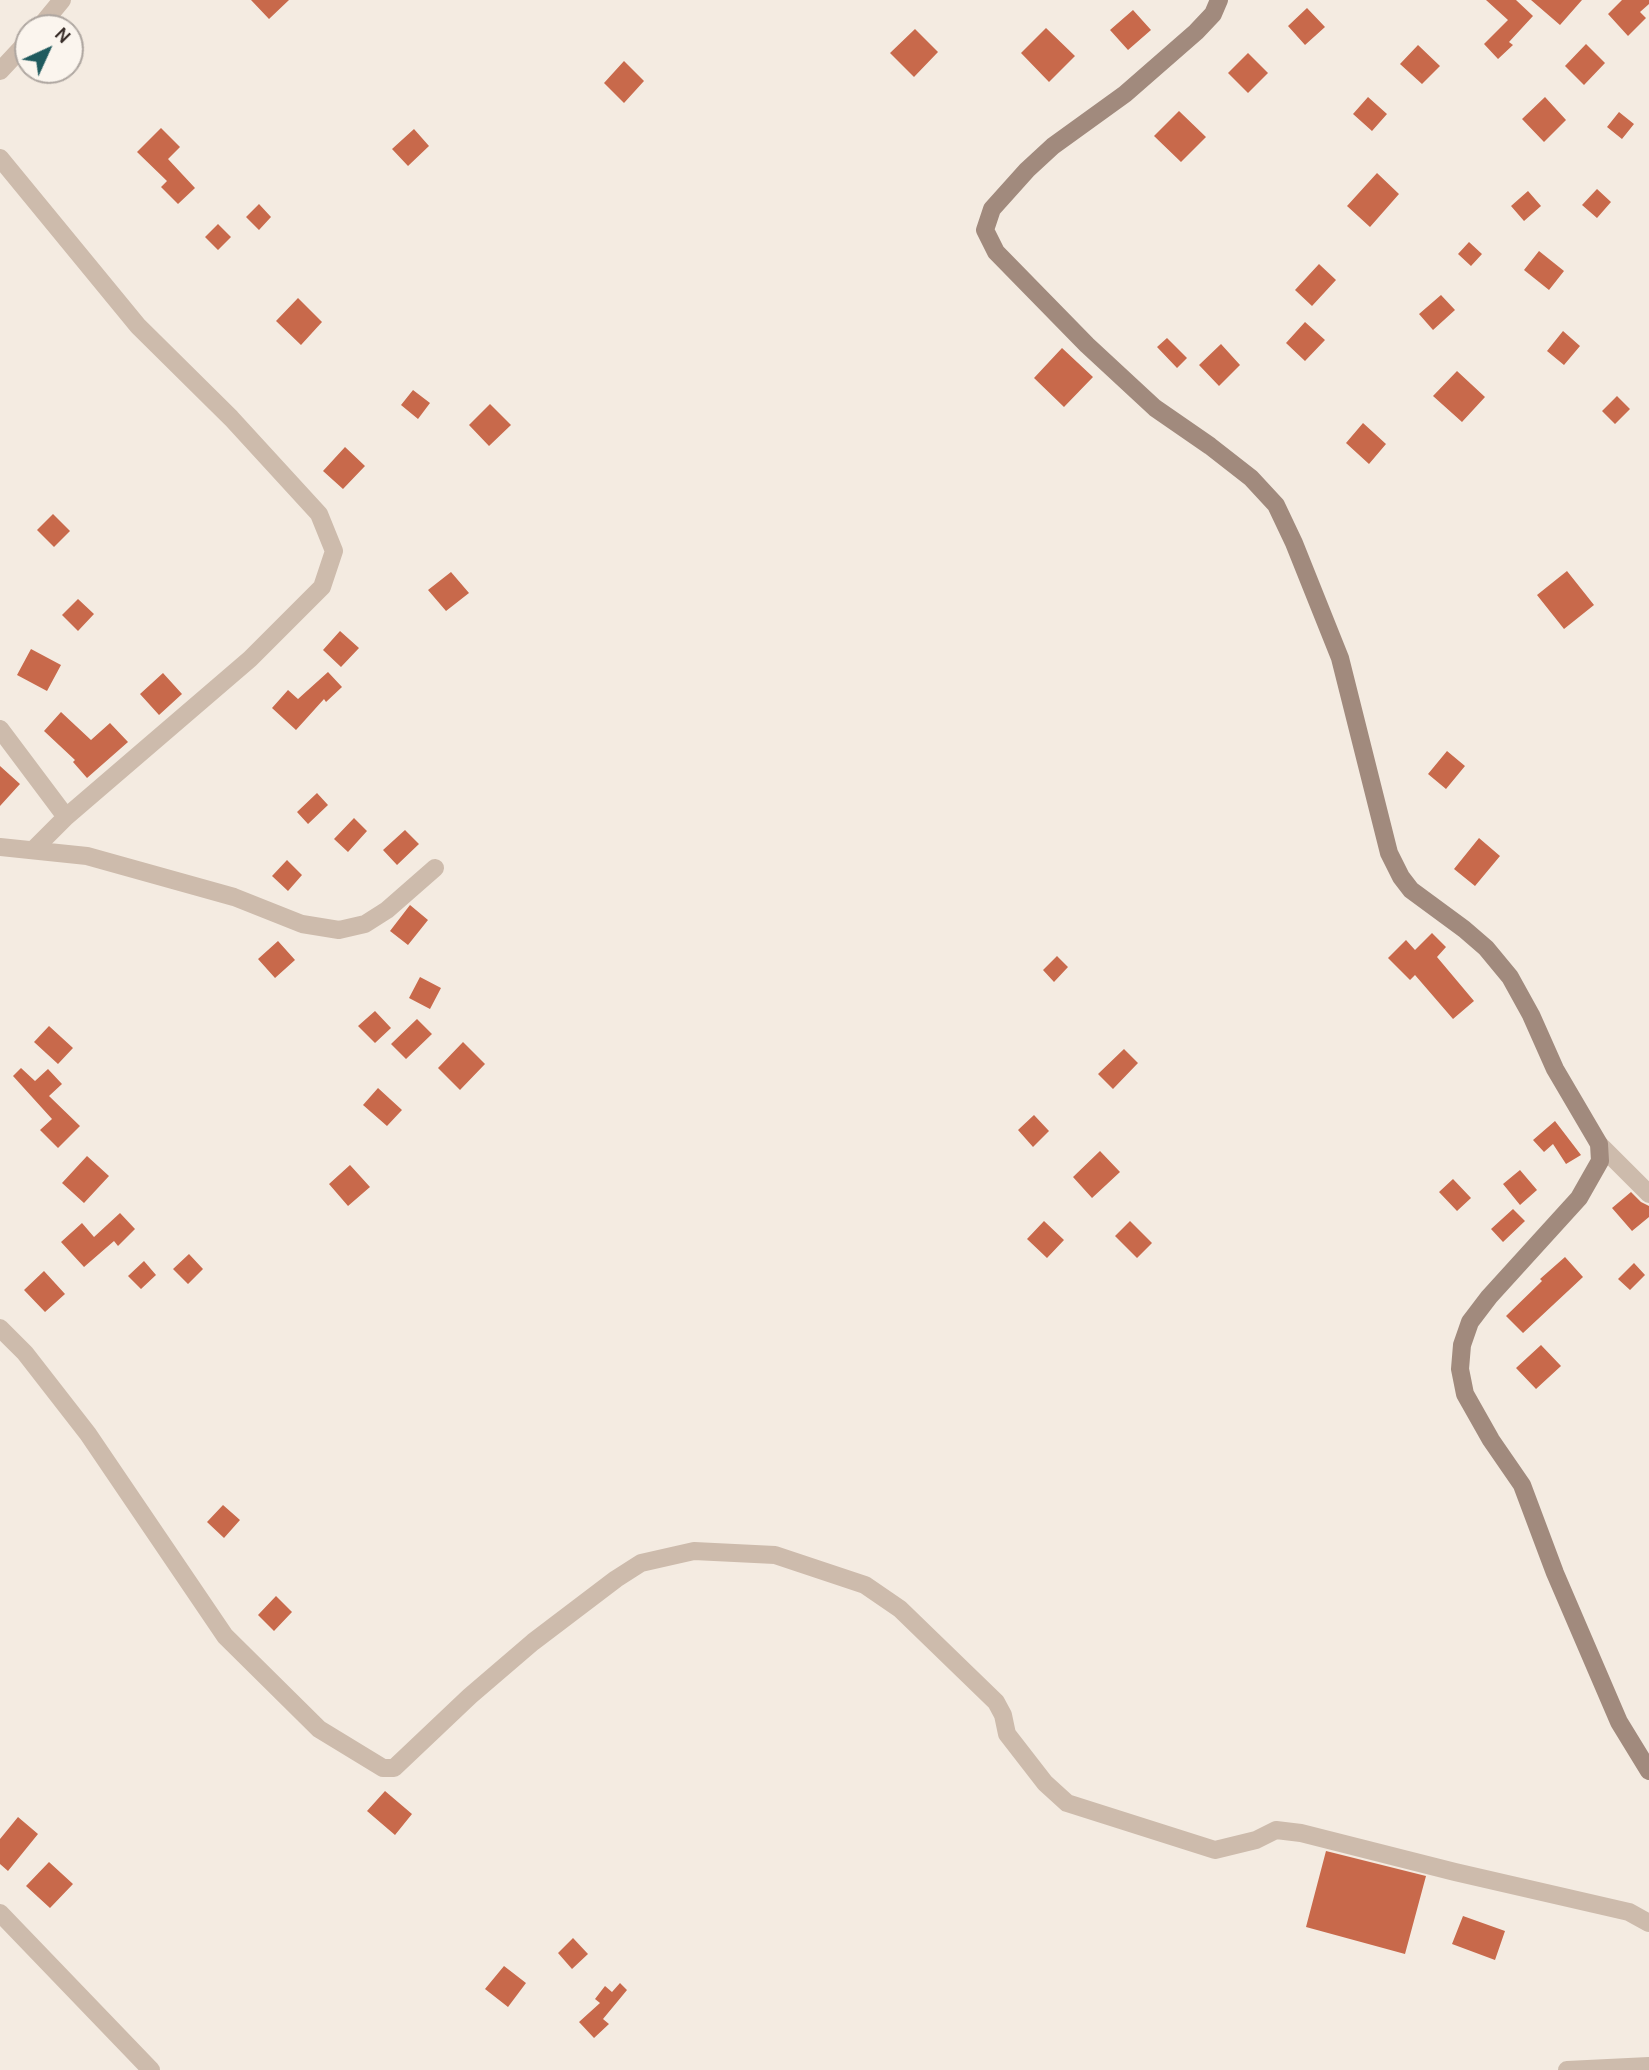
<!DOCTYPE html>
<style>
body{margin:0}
#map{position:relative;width:1649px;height:2070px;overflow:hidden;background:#f4ebe1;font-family:Karla,sans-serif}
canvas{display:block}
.north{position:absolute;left:14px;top:14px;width:70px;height:70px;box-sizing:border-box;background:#fbf5ee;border:2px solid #aea6a0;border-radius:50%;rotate:45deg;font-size:19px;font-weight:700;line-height:28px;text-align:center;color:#3b302b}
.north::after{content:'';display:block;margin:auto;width:24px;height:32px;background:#1f5a5e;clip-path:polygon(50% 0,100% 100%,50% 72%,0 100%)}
</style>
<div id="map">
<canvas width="1649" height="2070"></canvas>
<div class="north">N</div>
</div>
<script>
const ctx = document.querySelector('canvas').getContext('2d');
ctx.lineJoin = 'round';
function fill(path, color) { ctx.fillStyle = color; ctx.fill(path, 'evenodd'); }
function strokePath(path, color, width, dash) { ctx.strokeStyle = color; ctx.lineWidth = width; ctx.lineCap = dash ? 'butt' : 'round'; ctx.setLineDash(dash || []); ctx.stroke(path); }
fill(new Path2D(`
 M251,0h38l-20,19z
 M1486,0h30l17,16 -24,26 4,3 -15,14 -14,-15 24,-24z
 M1531,0h51l-22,25z
 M1622,0h27v4l-9,8 6,6 -18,18 -20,-22z
 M1307,8l18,19 -20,18 -17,-19z
 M1133,10l18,20 -23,20 -18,-20z
 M1046,28l29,28 -26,26 -28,-29z
 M915,29l23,23 -24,25 -24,-24z
 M1586,44l19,19 -21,22 -19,-19z
 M1418,45l22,21 -18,18 -22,-20z
 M1248,53l20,20 -20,20 -20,-20z
 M624,61l20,20 -20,22 -20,-20z
 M1368,97l19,17 -15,17 -19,-17z
 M1545,97l21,23 -22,22 -22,-23z
 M1179,111l27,26 -25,25 -27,-26z
 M1619,112l15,12 -12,15 -15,-12z
 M161,128l19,19 -12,12 27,29 -17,16 -17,-17 6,-6 -30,-29z
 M414,129l15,17 -21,20 -16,-17z
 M1377,173l22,21 -29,33 -23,-21z
 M1597,189l14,13 -14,16 -15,-13z
 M1528,191l13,15 -17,15 -13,-15z
 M259,204l12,13 -12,13 -13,-13z
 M218,224l13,13 -13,13 -13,-13z
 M1469,242l13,12 -11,12 -13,-12z
 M1539,251l25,20 -15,19 -25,-20z
 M1319,264l17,16 -24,26 -17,-16z
 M1441,295l14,15 -22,20 -14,-16z
 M298,298l24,24 -21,23 -25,-24z
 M1305,322l20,18 -20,21 -19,-18z
 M1563,331l17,15 -16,19 -17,-14z
 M1167,338l20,20 -10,10 -20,-21z
 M1221,344l19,21 -21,21 -20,-21z
 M1062,348l31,29 -29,30 -30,-29z
 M1457,371l28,26 -23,25 -29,-26z
 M413,390l17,13 -12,16 -17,-14z
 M1617,396l13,13 -15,15 -13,-13z
 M490,404l21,21 -22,21 -20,-21z
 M1363,423l23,21 -17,20 -23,-21z
 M345,447l20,19 -22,23 -20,-18z
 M53,514l17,17 -16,16 -17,-17z
 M1567,571l27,34 -30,24 -27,-34z
 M451,572l18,21 -23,18 -18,-21z
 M78,599l16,15 -16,17 -16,-16z
 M340,631l19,17 -18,19 -18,-17z
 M31,649l30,16 -14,26 -30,-16z
 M328,672l14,15 -16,15 -2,-3 -28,31 -24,-22 16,-18 10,9z
 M163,673l19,21 -23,21 -19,-21z
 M61,712l30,28 19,-17 18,19 -41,36 -14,-16 2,-2 -31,-29z
 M1447,751l18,15 -19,23 -18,-15z
 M0,766l20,18 -20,22z
 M317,793l11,12 -20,19 -11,-12z
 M354,818l13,13 -19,21 -14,-13z
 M405,830l14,14 -22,21 -14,-15z
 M1479,838l21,18 -25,30 -21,-17z
 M287,860l15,15 -14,16 -16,-15z
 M410,905l18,15 -20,25 -18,-14z
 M1432,933l14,14 -9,10 37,44 -21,18 -38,-44 -5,5 -22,-22 18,-18 9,10z
 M278,941l17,19 -20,18 -17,-19z
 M1057,956l11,11 -14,15 -11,-12z
 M420,977l21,11 -11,21 -21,-11z
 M375,1011l16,17 -16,15 -17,-17z
 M417,1019l15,15 -26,25 -15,-15z
 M49,1026l24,22 -15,16 -24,-22z
 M463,1042l22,22 -25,26 -22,-22z
 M1124,1049l14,14 -25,26 -15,-15z
 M21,1068l14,13 13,-12 14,15 -13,12 31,30 -22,22 -18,-18 12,-11 -39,-43z
 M378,1088l24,22 -15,16 -24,-21z
 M1034,1115l15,16 -16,16 -15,-17z
 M1555,1121l26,34 -15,9 -13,-20 -9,8 -11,-12z
 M1100,1151l20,21 -28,26 -19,-21z
 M87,1156l22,20 -25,27 -22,-20z
 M350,1165l20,22 -22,19 -19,-22z
 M1520,1170l17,20 -17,15 -17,-21z
 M1453,1179l18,19 -14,13 -18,-19z
 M1631,1192l10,10 8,4v11l-17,14 -20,-23z
 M1513,1209l12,12 -22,21 -12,-13z
 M120,1213l15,16 -17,17 -4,-5 -30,26 -23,-25 21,-19 12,14z
 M1044,1221l20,19 -17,18 -20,-19z
 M1130,1221l22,22 -15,15 -22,-22z
 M189,1254l14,15 -15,15 -15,-15z
 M1565,1257l18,20 -60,56 -17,-17 36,-35 -2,-2z
 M144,1261l12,14 -15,14 -13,-13z
 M1634,1263l11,12 -15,15 -12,-11z
 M44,1271l21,23 -20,18 -21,-22z
 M1541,1345l20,21 -25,23 -20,-21z
 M223,1505l17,15 -16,18 -17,-16z
 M276,1596l16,16 -18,19 -16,-16z
 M385,1791l27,23 -17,21 -28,-24z
 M18,1817l20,17 -30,37 -8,-7v-25z
 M1326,1851l100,25 -21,78 -99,-27z
 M49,1862l24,22 -23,24 -24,-22z
 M1463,1916l42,15 -10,29 -43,-16z
 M573,1938l15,16 -16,15 -14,-16z
 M504,1966l22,17 -18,24 -23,-18z
 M620,1983l7,7 -24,29 6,5 -15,14 -15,-16 21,-19 -5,-4 10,-13 7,6z`), '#c8694b');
strokePath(new Path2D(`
 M39,28l23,-28
 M0,71l28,-30
 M0,158l138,168 93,92 88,96 15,37 -12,36 -72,72 -184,158 -66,-88
 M0,847l87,9 147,41 68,27 37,6 26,-6 22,-14 48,-42
 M33,850l33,-33
 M1599,1144l50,50
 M0,1328l25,25 63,81 137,202 94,93 64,39h11l76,-72 63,-54 83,-63 25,-16 53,-12 81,4 90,30 35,24 96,93 7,13 4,19 38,49 22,20 148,47 41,-10 20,-10 25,3 154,39 174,40 20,11
 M0,1913l151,157
 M1567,2070l82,-4`), '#cdbbac', 18);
strokePath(new Path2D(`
 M1219,0l-6,14 -17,18 -71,62 -72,52 -26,24 -35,39 -7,21 11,22 91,93 68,63 55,38 41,32 25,27 18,38 46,115 49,195 12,24 10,13 53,39 22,19 24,29 21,38 24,54 44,75 1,17 -21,37 -90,99 -19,25 -8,23 -2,24 5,25 26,46 31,45 33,88 64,149 30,49`), '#a18a7d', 18);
</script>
